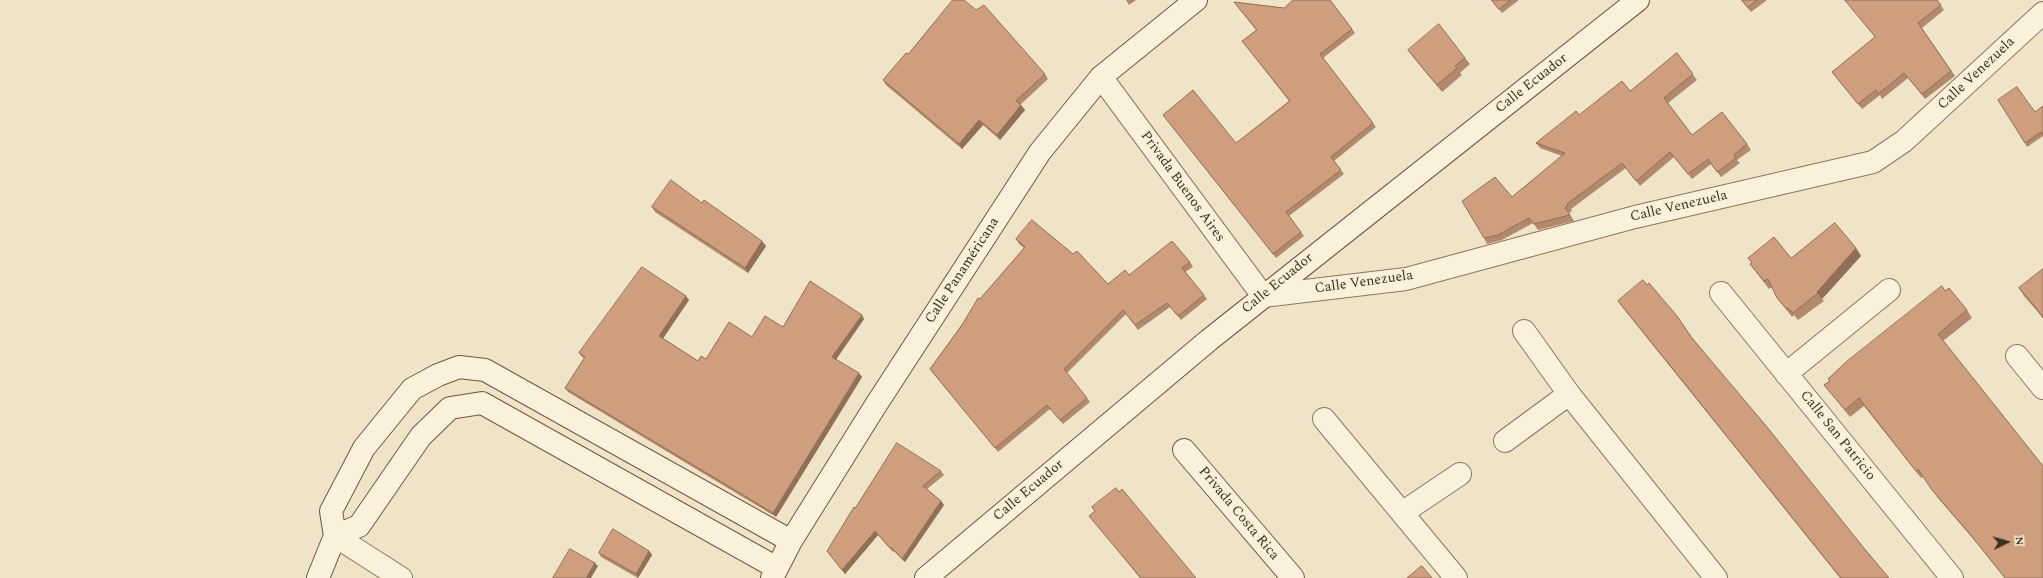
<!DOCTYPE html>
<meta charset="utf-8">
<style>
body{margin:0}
#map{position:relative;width:2043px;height:578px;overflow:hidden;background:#f0e4c8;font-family:Spectral,serif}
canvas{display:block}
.north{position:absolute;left:1987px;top:522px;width:40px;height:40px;-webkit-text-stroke:3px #f7eed8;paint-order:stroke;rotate:85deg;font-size:11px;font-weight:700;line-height:16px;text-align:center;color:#3d2e20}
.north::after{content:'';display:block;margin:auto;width:14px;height:18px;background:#3d2e20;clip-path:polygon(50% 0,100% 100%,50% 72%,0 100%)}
</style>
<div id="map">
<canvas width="2043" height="578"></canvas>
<div class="north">N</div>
</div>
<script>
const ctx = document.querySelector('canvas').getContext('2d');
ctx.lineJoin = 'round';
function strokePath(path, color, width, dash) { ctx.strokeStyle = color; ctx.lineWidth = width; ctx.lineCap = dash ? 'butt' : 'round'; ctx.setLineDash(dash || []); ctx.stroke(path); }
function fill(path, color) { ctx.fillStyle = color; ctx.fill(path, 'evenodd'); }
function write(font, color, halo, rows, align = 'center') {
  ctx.font = font + ' Spectral,serif'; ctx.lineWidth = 3; ctx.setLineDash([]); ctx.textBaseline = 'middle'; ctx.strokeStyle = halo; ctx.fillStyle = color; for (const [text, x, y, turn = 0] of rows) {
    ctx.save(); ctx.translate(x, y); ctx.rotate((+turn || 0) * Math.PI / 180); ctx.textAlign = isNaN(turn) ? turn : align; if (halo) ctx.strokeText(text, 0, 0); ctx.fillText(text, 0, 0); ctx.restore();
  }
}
const street = new Path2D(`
 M1101,77l162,219 143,-17 229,-62 238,-55 31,-21 139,-128
 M1721,293l231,285
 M2017,356l26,32
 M1786,374l103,-84
 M1569,394l147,184
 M1324,419l132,159
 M1505,441l64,-47 -45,-63
 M1402,513l58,-39
 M335,536l66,42`);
const secondary = new Path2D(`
 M1184,450l109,128
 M335,536l24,-10 62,-90 29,-28 32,-5 295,165
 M318,578l17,-42 -4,-25 33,-63 48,-59 26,-14 21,-8 26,3 306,171
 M772,578l19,-37 83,-133 166,-256 61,-75 95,-77
 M926,578l283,-238 429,-340`);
strokePath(street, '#8d765c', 24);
strokePath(secondary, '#6f573f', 24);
strokePath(street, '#faf1dc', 22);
strokePath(secondary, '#faf1dc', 22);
fill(new Path2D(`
 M1126,0h10l-7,5z
 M1330,0l25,33 -32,25 53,69 -42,34 10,13 -55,42 15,20 -28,22 -110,-139 70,24 53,-42 -47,-60 14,-11 -22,-28 50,6z
 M1491,0h28l-17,13z
 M1741,0h26l-16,12z
 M1845,0h92l7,10 -22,18 33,48 -30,23 -17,-21 -26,21 -2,-4 -18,14 -30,-37 43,-35z
 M1408,50l57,8 5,6 -10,9 2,2 -20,17 -29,-35z
 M1677,53l20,27 -29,23 24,32 55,9 4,6 -14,10 3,3 -19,14 -10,-13 -19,15 -18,-22 -34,29 -14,-18 -55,41 1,2 -3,2 5,8 -36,9 -5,-7 -31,17 -15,4 -3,-6 28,-41 50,-41 -22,-8 -4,-5 43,-28 51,-24z
 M908,54l137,20 3,5 -28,26 5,5 -25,30 -17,-15 -21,24 -76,-64 -3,-5z
 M2043,106v30l-16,11 -2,-4 10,-31z
 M652,207l114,39 -18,27 -93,-61z
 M1016,239l92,45 21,-9 61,-13 3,5 -8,5 22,27 -26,21 -11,-13 -32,23 -12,-16 -59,59 23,29 -27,22 -13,-15 -52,43 -68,-83 50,-70 44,-51 -5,-4z
 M1856,248l5,8 -39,43 2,2 -26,19 -4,-5 -2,2 -15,-19 -5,-11 -3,2 -19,-25z
 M2043,269v49l-19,-22 -5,-8z
 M1945,291l22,19 5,8 -29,23 100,237h-38l-30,-37 -38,-44 -14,-20 -2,1 -57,-72 -14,11 -20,-25 -6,-7z
 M689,300l-26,38 35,23 8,-2 46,-22 31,-10 81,-8 -28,40 26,18 -86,140 -208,-125 -3,-4 19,-30 -2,-1 -3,-4z
 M1618,301l74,37 171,209 26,31h-49l-217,-270z
 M941,471l3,4 -17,14 14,12 3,4 -39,57 -11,-11 -1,1 -15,-17 -33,39 -15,-19 25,-47z
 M1089,516l107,62h-56l-45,-55z
 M649,551l3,4 -14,23 -37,-21 -2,-4z`), '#b2896c');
fill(new Path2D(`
 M1021,105l4,5 -25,30 -3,-5z
 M979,120l4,5 -21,24 -3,-5z
 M762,241l4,5 -18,27 -3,-5z
 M1856,248l5,8 -39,43 -5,-7z
 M686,296l3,4 -27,40 -3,-4z
 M862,315l2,4 -29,42 -3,-4z
 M859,373l3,4 -86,140 -3,-4z
 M941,501l3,4 -39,57 -3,-3z
 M875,531l3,4 -33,39 -3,-4z
 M649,551l3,4 -14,23 -2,-4z
 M595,563l3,3 -7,12h-5z`), '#916f58');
const building = new Path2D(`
 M953,0h11l12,10 8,-5 61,69 -29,27 5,4 -24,30 -18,-15 -20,24 -76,-64 23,-27 2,1z
 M1293,0h37l22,29 -32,25 53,69 -42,34 10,13 -55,42 15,20 -28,22 -110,-139 30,-25 43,53 54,-42 -48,-60 15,-11 -23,-28 50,6z
 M1492,0h19l-12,9z
 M1742,0h15l-9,7z
 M1845,0h92l4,5 -23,18 33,48 -29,23 -18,-21 -26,21 -2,-4 -18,14 -26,-32 43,-35z
 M1439,24l26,34 -10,8 2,2 -20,17 -29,-35z
 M1677,53l16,21 -29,24 28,37 30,-23 25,32 -13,11 2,3 -19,14 -9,-13 -20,15 -18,-22 -34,29 -14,-18 -55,41 1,1 -3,3 5,7 -36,9 -5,-6 -31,17 -14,3 -22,-37 33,-24 17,20 53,-44 -29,-10 40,-32 3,4 43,-34 8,10z
 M2017,87l18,25 8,-6v29l-2,-3 -16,11 -27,-43z
 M671,180l31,23 2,-3 58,41 -17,27 -93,-61z
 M1032,220l41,34 4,-3 31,33 17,-14 4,5 43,-34 18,21 -8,6 22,27 -26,21 -11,-13 -32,22 -12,-15 -59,59 23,29 -27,22 -13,-15 -52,43 -65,-79 32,-44 16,-27 2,1 45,-52 -9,-8z
 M1835,223l21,25 -39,44 1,1 -25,20 -5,-5 -1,1 -10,-11 -9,-19 -4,2 -14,-17 2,-1 -4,-5 26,-21 17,21z
 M642,267l44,29 -27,40 39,25 3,-5 5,3 23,-37 23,15 13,-21 18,11 27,-46 52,34 -30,42 27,16 -86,140 -208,-125 20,-31 -6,-4z
 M2043,269v49l-5,-8 -19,-22z
 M1643,280l4,5 2,-2 28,33 15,22 75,89 96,120 26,31h-48l-223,-277z
 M1942,286l3,5 4,-3 18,22 -29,24 105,132v112h-38l-35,-44 -38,-44 -14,-21 -2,2 -57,-73 -14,12 -21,-25 6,-4 -2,-2 18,-17z
 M897,443l44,28 -18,15 18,15 -39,58 -11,-12 -1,1 -15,-17 -33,39 -15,-19 27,-44 1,1z
 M1116,488l3,4 3,-3 74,89h-55l-52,-62 6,-5 -3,-4z
 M613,529l36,22 -13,23 -37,-21z
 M570,549l25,14 -9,15h-33z
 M1422,566l10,12h-25z`);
fill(building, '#cf9f7d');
strokePath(building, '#916f58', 1);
write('14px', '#3d2e20', '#f7eed8', [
 ["Calle Venezuela",1977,74,-43],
 ["Calle Ecuador",1532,84,-38],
 ["Privada Buenos Aires",1182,187,54],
 ["Calle Venezuela",1679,207,-13],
 ["Calle Panaméricana",963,271,-57],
 ["Calle Venezuela",1364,283,-8],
 ["Calle Ecuador",1278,284,-39],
 ["Calle San Patricio",1837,436,51],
 ["Calle Ecuador",1029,491,-40],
 ["Privada Costa Rica",1238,514,50]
]);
</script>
